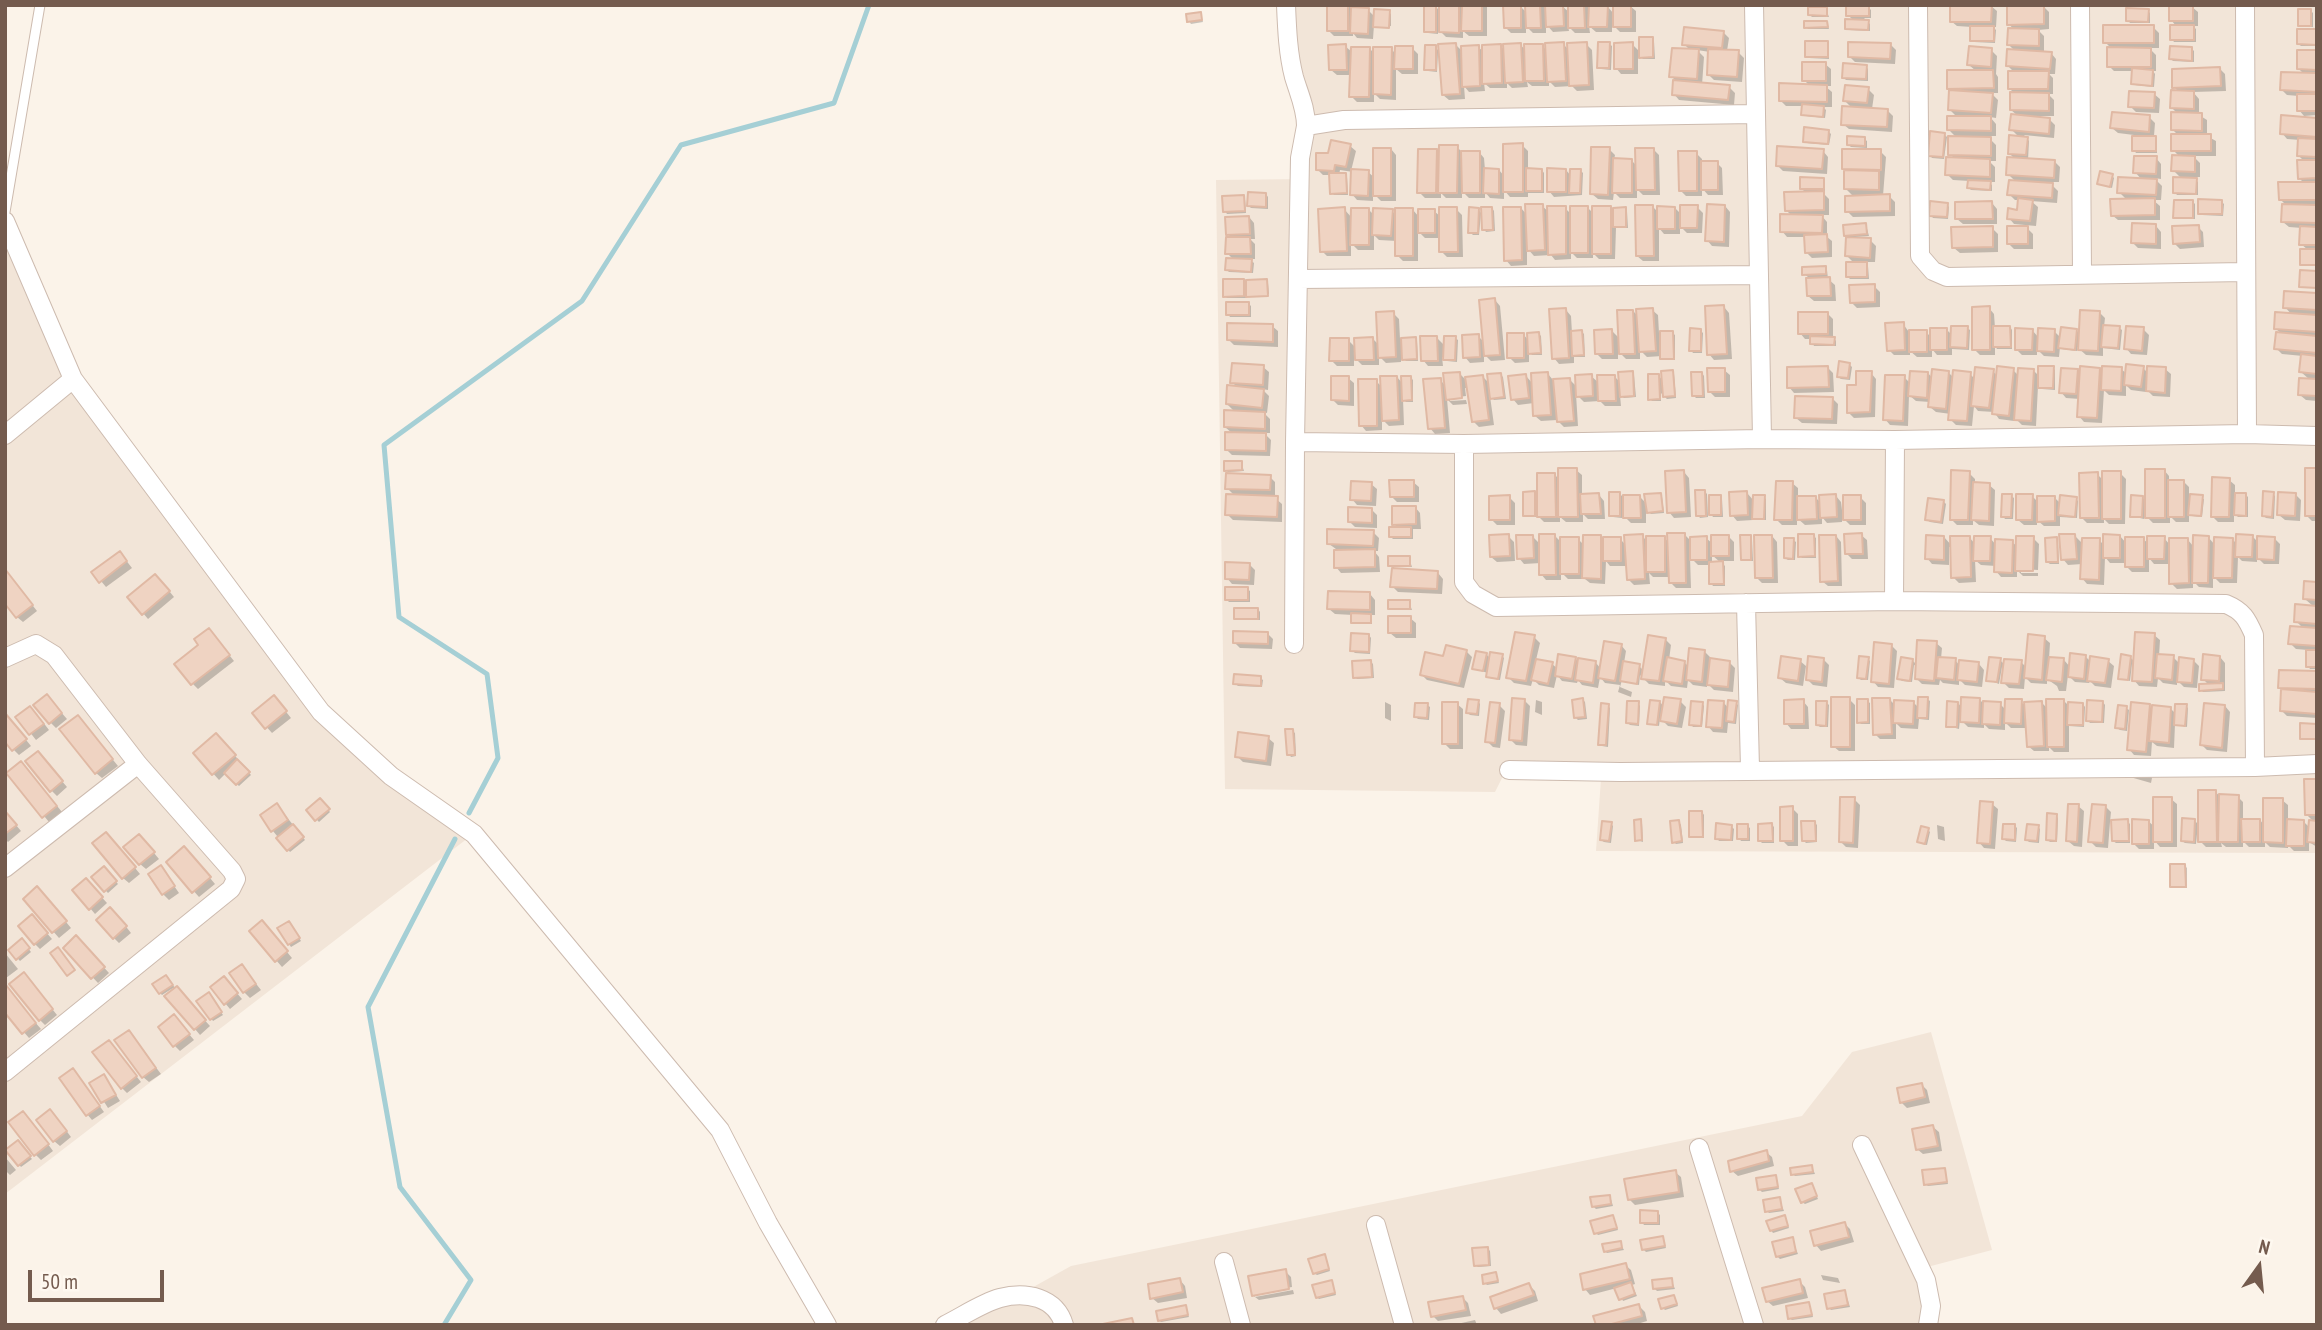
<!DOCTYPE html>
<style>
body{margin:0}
#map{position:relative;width:2322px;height:1330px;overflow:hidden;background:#fbf3e9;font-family:"PT Sans Narrow",sans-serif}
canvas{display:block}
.frame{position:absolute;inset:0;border:7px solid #745b4e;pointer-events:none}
.north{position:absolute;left:2224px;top:1232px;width:70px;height:70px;-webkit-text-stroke:5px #fef8ef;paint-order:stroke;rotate:15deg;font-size:19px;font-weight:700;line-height:28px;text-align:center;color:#745b4e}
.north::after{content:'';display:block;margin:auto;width:24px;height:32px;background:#745b4e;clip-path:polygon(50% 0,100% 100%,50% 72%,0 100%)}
.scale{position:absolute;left:28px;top:1270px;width:136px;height:32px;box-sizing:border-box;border:4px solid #745b4e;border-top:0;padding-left:9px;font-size:21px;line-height:24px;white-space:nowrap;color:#745b4e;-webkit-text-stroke:5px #fef8ef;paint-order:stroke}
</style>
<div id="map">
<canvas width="2322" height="1330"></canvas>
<div class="frame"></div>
<div class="north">N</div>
<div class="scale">50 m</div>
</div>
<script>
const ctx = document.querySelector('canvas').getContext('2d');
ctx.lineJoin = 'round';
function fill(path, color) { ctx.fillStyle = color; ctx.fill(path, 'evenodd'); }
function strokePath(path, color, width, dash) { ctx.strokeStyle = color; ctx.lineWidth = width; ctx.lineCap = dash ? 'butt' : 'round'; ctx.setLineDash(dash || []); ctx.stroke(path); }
fill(new Path2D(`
 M1293,5h1024v848l-721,-2 6,-87 -92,-2 -15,30 -270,-3 -9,-609 90,-1 -5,-102z
 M5,223l68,169 245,326 150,120 -463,356z
 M1931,1032l61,218 -80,21 12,31 -5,23h-954l106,-59 731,-150 50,-64z`), '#f2e5d8');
fill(new Path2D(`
 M1328,5h25v4l15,1 7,7 14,-5 2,2v12l-17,-1 -1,14 -16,-1 -4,-5v3h-19l-6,-6z
 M1441,5h46v31h-18l-6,-5v7l-17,-1 -8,-8v5l-10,-1 -2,-2 10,-24 5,5z
 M1527,5l35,1 8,7 -1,-8 38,1 7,8 16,-8 6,5v21h-16l-8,-8v8h-16l-7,-6 1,7h-15l-7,-7 1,5 -16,1 -7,-8v9h-13l-7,-7v7h-15l-6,-6 16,-20 6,6z
 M2014,5h35v2h-5l5,5v17l-11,1 6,6v17h7l5,6 -1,15h-6l4,4v16h-5l6,6v16h-14v3l10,1 5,5 -1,13 -30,-3 5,6 -1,19 26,1 6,6 -1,15h-10l9,9 -1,12 -26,-2 7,6 -2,19 -22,-2 -5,-6 10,-6 1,-12h-5l-6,-6 7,-12 -8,-8 7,-15 -6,-6 11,-15 -9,-9 7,-13 -7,-6 4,-16 -6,-6 6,-15 -7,-7 7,-15 -6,-6 5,-15 -5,-6z
 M1991,6l6,5 -1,16h-3l3,3 -1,13 -21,-1 -3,-2 1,-13 -15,-1 -6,-5z
 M2192,7l6,5v14h-5l3,3v13h-22l-2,-3 5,-12 -6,-7z
 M1869,8l2,2v8h-7l6,6v7l-21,-1 -3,-2 8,-7 -6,-6z
 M1826,9l3,8h-17l-2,-2z
 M2148,11l2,2v10h-20l-2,-3z
 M2311,11l2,2v14h-11l-2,-2z
 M1200,14l3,8 -12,2 -2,-3z
 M1827,22l2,7h-21l-2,-2z
 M2153,27l6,6v15h-10l7,7v16h-3l2,3 -1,13 -19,-2 -3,-2 1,-12h-19l-5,-5 3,-17 -7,-7z
 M2317,31v15h-16l-3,-3z
 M1723,32l6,6 -2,13 11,1 6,6 -2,24 -28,-2 -6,-6 2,-22 -13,-2 7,7 -2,28 27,2 6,6 -1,12 -55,-5 -5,-6 1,-14 -4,-4 20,-25 -7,-7z
 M1652,39l2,2 1,18h-12l-5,-5v20h-17l-5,-6 16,-24 9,9z
 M1827,43l2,2v14l-20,-1 -3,-2z
 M1563,44l6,6 17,-6 6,6 2,40 -17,1 -5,-5 -17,1 -6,-6v5h-17l-5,-4 1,5 -16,1 -5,-5v5h-17l-6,-5 1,8 -16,1 -5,-6 1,13 -16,1 -6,-5 -3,-43h-2l-1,20 -9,-1 -2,-2 9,-22 5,5 16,-7 7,7 15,-5 6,5 16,-6 5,4 15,-5 6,5 16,-5 5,6z
 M1609,44l3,2 -1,24 -10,-1 -2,-2z
 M1890,44l6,6 -1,14 -40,-2 -5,-5z
 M1345,46l8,7 17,-4 5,5 16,-5 5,5 16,-6 6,6v20h-16l-6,-5v31l-16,-1 -6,-6v9h-17l-6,-6 1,-21h-15l-6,-5z
 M2192,49l2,2v11l-21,-1 -2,-2z
 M1991,50l6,6 -1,18 2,3v16h-7l7,7 -2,18 -6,-1 6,7v12h-9l9,9v16h-7l6,6v15h-6l3,3v6l-21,-1 -2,-2 1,-7 -17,-1 -6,-6 8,-15 -5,-5 7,-16 -7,-7v-3l8,-10 -8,-8 1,-20 -2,-2 27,-17 -7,-6z
 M2317,52v63l-13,1 -5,-6v-14l-12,-1 -5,-5 23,-15 -6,-6z
 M1825,64l6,5v17h-6l7,6v15h-9l3,3 -1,8 -19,-2 -3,-2 1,-8h-18l-6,-6 30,-14 -6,-6z
 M1866,66l2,3v12l-22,-1 -2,-2z
 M2220,69l5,5 1,17 -33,1 6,7v16l8,5v16l9,5v15h-23l7,7v14h-7l5,5v13h-21l-2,-3 7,-13 -9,-9 7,-13 -7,-7 6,-14 -6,-6 5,-16 -6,-6 7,-16 -5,-5z
 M1868,89l6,6 -2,14 15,1 6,6 -1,16 -43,-3 -6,-5 9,-16 -7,-7z
 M2154,94l6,5 -1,14 -23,-1 -6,-6z
 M2149,117l6,6 -1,13 3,4v13h-21l-2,-3v-15l-16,-2 -6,-5z
 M2317,119v147h-13l-3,-2 7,-14 -7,-6 1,-16 -13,-1 -6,-5 4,-16 -7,-7 25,-15 -6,-6 6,-16 -6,-6 1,-16 -13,-1 -5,-6z
 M1828,131l3,3 -2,11 -22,-2 -2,-2z
 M1944,134l3,3 -3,22 -12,-1 -2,-3z
 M1864,139l3,2v7l-16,-1 -3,-3z
 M1522,145l6,6v19h14l2,3v20h-16v4h-18l-6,-7v9l-14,-1 -5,-6v6h-16l-7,-7v7h-16l-5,-5v5h-16l-6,-6 17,-41 5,5 16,-9 6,6 16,-1 5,6 1,12h14l6,7z
 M1350,146l6,5 -5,20 17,1 7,6 16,-29 5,6v46h-15l-8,-8v8l-16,-1 -5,-6 1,-22 -13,-2 -1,5 8,2 1,18h-14l-2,-2 -1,-18h-8l-6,-6 13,-14z
 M1609,149l6,6 -1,5h17l6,6 17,-16 5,5 1,40h-17l-6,-6v9h-17l-6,-6 -1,8 -15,-1 -6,-5z
 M1823,151l5,6 -1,17 -44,-3 -6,-6z
 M1880,151l6,6 -3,39h6l6,6v14l-42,1 -6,-6 7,-14 -8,-8v-18l-2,-2z
 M1696,153l6,6v4h15l5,5 1,27h-15l-6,-7v8h-16l-6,-6z
 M2156,158l5,6v15l-7,-1 8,8 -1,14h-8l7,6v14h-42l-6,-5 15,-15 -8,-8 23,-12 -7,-8z
 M1566,170l5,6 10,-5 2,2 -1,22 -28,2 -5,-6z
 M2112,176l2,2 -2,10 -13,-5z
 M1823,180l2,2v9h-4l8,8v16h-8l6,7v15l5,4v16l-20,1 -6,-6v-15h-19l-5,-6 10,-15 -6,-6 20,-17 -5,-5z
 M1266,194l2,3v12l-17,-1 -2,-2z
 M1243,197l2,2 1,14 -19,1 -2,-3z
 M2221,201l3,3 -1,12 -21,-1 -2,-2z
 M2193,202l2,2v15h-18l-2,-2z
 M1992,203l5,6v15h-34l-6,-5z
 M1947,204l2,3 -1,12 -15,-1 -2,-3z
 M1542,206l7,6 16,-4 7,7 15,-8 7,7 16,-6 5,5 10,-4 2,2 1,17h-12l-1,31h-16l-6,-6v5h-16l-6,-6v7l-16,1 -4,-5 -17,1 -7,-8v17l-16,1 -5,-6 15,-52 6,7z
 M1725,206l5,6 -1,35 -17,-1 -5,-6z
 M1653,207l6,6 16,-5 7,7 15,-8 6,6 -1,20h-15l-7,-7v8h-16l-5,-6v33h-16l-6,-5z
 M1492,208l2,3 1,20 -9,1 -2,-3z
 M1344,209l8,9 17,-8 5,5 18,-4 5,5 16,-6 6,7 15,-6 7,6 15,-8 6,6 1,42h-16l-6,-6v-13h-16l-7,-7v30h-15l-6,-6v-14l-18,-1 -5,-5v15h-16l-7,-7v13h-24l-5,-5z
 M1478,209l3,4 -2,22h-6l-3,-3z
 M1249,217l5,6 1,16h-5l5,5v15h-6l5,4 -1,10 -24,-1 -2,-2 7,-10 -7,-7 5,-14 -4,-5z
 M1866,225l3,11 -14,1v2l15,1 6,6 -1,16h-11l4,4 1,13h-19l-2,-2 7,-13 -8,-8 1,-19 -3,-2z
 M2156,226l5,6v17l-23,-1 -5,-5z
 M2198,227l5,5 1,15 -24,2 -6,-6z
 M1992,228l6,6v18l-38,1 -6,-5z
 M2027,228l6,6v15h-19l-6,-6z
 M1825,267l2,3 1,9 7,6 1,16h-22l-6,-5v-19l-4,-3z
 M1243,280l5,5 18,-4 2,2 1,11 -21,2 -2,-2v4h-19l-2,-2z
 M1874,286l6,6v15l-23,1 -6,-6z
 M2317,294v107l-11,-1 -6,-5 10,-15 -9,-8 2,-16 -21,-2 -6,-6 6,-14 -6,-5 16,-14 -7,-8z
 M1495,300l5,6 5,54 -14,1 -7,-7v8l-14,1 -5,-6 13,-21 6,6z
 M1248,303l3,3v11h-21l-2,-3z
 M1724,307l5,6 3,46 -18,1 -5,-6z
 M1989,308l5,6 1,14 15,-1 2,3v19h-15l-2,-3v9h-15l-6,-6z
 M1566,310l5,6 1,17 10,-1 2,2 1,23h-11v6l-15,1 -5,-6z
 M1652,310l6,5 1,18h13l3,2v25h-11l-2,-4 -15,1 -7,-7v9h-14l-8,-8v8h-16l-5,-5 15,-23 8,8 13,-28 6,6z
 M2099,312l6,6 -1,9 15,1 3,2 -2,20 -17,-2v8l-17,-1 -9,-8v4l-15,-2 -2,-2 -1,10 -15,-1 -7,-7v6h-15l-6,-6 16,-19 7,8 15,-7 7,7 16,-7 4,4z
 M1393,313l6,6 1,20 15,-1 2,3 1,20h-12l-5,-5v6l-15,1 -7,-7v9h-17l-8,-8v9h-17l-6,-6 17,-20 8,8 17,-9 6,6z
 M1827,313l6,6v18l3,4v5h-22l-3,-7h-6l-5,-6z
 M1903,324l6,8h17l6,6 15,-8 6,6 14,-8 3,2 -1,20 -17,-1v6h-15l-5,-6v8h-15l-7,-6v4h-16l-5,-5z
 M1272,326l6,5v16l-44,-2 -5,-5z
 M2143,329l6,6 -2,20 -16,-1 -5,-6z
 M1700,330l3,3 -1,20h-9l-2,-3z
 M1523,334l6,7 10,-7 2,2 1,19h-10l-3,-3v10l-14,1 -6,-6z
 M1437,338l8,8 10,-8 3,2 -1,22 -10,-1 -5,-4 1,9h-15l-5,-6z
 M1849,364l3,3 -2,13 -9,-1 -3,-2z
 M1263,367l6,5 -1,18 -6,-1 7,7 -2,17 -4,-1 7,7v14h-6l7,7 -1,16 -38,-1 -6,-6 7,-15 -8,-7 11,-14 -9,-9 11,-16 -6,-6z
 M1828,368l5,5 1,19 -40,1 -5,-6z
 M2053,368l2,2v20l-13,-1 -4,-3 -2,40 -14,-1 -7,-7 -1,3 -15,-2 -5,-7 -16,-1 -4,-5 -2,20 -16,-1 -6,-6 1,-5 -15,-2 -6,-5v-5l-14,-1 -7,-6 -1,31 -18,-1 -5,-6 19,-42 7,7 17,-11 5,6 16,-6 5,5 16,-4 5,5 18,-8 4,5 16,-6 6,6 14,-6 7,7z
 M2143,368l6,6 16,-5 6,5 -1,23 -17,-1 -7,-7v3l-15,-2 -5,-5v11l-17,-1 -5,-5 -2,33 -18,-1 -5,-6 1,-17 -14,-1 -5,-6 16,-21 4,4 18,-6 5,5 17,-5 6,5z
 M1724,370l6,5v22h-15l-6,-6z
 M1632,372l2,3 2,22 -12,1 -4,-3 1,11h-16l-5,-5 -16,1 -8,-8 2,32 -14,1 -7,-7 -16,1 -6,-5 -1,-13 -16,2 -5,-6 13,-23 7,8 15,-10 5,6h17l8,8 13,-12 8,7 16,-6 5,5z
 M1672,372l2,2 2,24 -9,1 -6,-6v8h-9l-2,-2 9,-23 4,5z
 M1459,373l6,6 17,-3 8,8 10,-10 3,3 3,22 -12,1 -4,-4 4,29 -15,2 -6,-6 -5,-33h-3l1,8 -16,2v3l16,-1 1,4 -14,1 -6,-6 3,34 -15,1 -5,-6 10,-48 6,6z
 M1702,373l2,3 1,22h-9l-2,-2z
 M1871,373l5,6 -1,38 -21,1 -6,-6 9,-25z
 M1397,377l6,7 8,-6 2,2v22h-7l-3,-3 1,26 -15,1 -7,-7v11l-16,1 -5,-6 15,-44 6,6z
 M1348,378l6,5v23l-16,-1 -5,-5z
 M1832,398l6,6 -1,20 -35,-1 -6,-5z
 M1241,462l3,9 -16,1 -2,-2z
 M1576,470l6,5v21l17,-1 5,6 1,18h-17l-5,-5v8h-17l-6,-5v5h-16l-8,-8v3h-9l-2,-2 9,-22 5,5 15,-24 6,6z
 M2164,470l5,6v6h15l5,5v9l15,3 -2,18 -10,-1 -3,-2v8h-13l-6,-6v7h-17l-9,-9v5l-12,-3 11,-18 4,4z
 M2317,470v51h-5l-6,-6z
 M1684,472l5,6 2,39 -17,1 -5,-6z
 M1969,473l6,6v5l14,1 6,5 -1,36 -15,-1 -6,-5v5h-16l-6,-6z
 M2120,473l6,6 -1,45h-16l-5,-5v4h-17l-5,-5 15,-44 7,7z
 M1270,477l5,5v16l7,6v18l-49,-2 -6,-6 8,-18 -8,-8z
 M2229,480l6,5v10h11l2,2v20h-10l-4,-4v9h-16l-6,-6z
 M1413,482l6,5v15h-22l-5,-5z
 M1792,483l6,5v10l17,-1 6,6 15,-7 5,6 1,8 18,-13 6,6v22h-16l-8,-8v5l-15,1 -5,-6v7l-17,1 -8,-7v7h-15l-6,-6z
 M1371,484l6,5 -1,17 -19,-1 -5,-6z
 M1705,492l2,2 1,23 -8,1 -2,-3z
 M1747,493l7,8 10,-4 2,2v21h-10l-3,-3v3l-16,1 -5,-6z
 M1620,494l3,3h17l7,7 13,-9 2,2 2,16 -13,1 -5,-5v14h-15l-9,-9v4l-9,-1 -2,-2z
 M2273,494l2,2 -1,23 -8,-1 -2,-2z
 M2295,494l6,6 -1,21 -15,-1 -6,-5z
 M2011,496l3,2 -1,21h-8l-2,-3z
 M2032,496l6,6 16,-5 7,7 15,-5 2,2 -1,17 -17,-1v9h-16l-7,-6v5h-13l-6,-5z
 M1509,497l6,6v22h-18l-6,-6z
 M1720,497l2,2 1,18h-10l-2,-3z
 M1944,502l2,2 -3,20 -13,-2 -3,-2z
 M1415,507l5,6 1,16h-8v10h-20l-3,-3 9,-7 -5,-5z
 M1371,509l6,6v13l-22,-1 -5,-5z
 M1373,532l6,6 -1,13h-4l5,6 1,15 -39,1 -5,-6v-18l-7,-5z
 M1685,535l7,7 14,-4 7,6 15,-8 6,6v19h-14l5,5v20h-12l-2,-3 -1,-18h-12l-8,-8 1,31h-15l-6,-6v-5h-17l-4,-4 1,11 -16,1 -6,-6v-13h-18l-4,-5 -1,23 -15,-1 -5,-4h-17l-7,-7v8h-15l-5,-6v-11l-17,1 -5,-6 13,-22 9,9 14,-9 7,7 16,-4 6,6 16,-8 4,4 16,-2 6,6 16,-9 6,6 17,-4 4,5zM1712,555l9,8h-9z
 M1861,535l6,5 1,19h-16l-6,-6z
 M2074,535l9,9 16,-4 5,5 16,-9 6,7 17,-4 6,5 15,-6 6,7 17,-6 7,8 14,-10 7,8 17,-6 5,5 15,-8 7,7 15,-5 6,6 -1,20h-15l-7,-7v5l-15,-1 -4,-4 -1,26h-17l-7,-7v12l-14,-1 -6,-6v7l-16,1 -6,-6v-19h-17l-5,-6v14h-17l-6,-6v-3h-16l-5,-6 -1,28 -17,-1 -5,-6v-14l-14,1 -5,-6z
 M1508,536l6,6 1,19 -18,1 -6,-5z
 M1772,536l5,6 1,41h-16l-5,-5z
 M1813,536l3,2v20h-14l-2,-2z
 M1836,536l5,6 1,44h-14l-6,-5z
 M1750,537l2,2 1,22h-8l-3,-2z
 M1944,537l8,9 17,-9 6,7 15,-6 6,7 16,-3 6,5 15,-9 6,6 -1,26 -17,-1v4h17v3h-15l-6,-6v7h-16l-5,-6v-5l-15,-1 -6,-5 1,22 -17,1 -6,-6 -1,-30h-3v18l-17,-1 -5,-6z
 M2056,539l2,3 1,22h-9l-3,-2z
 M1793,540l3,2 -1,18h-7l-3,-2z
 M1409,558l3,9h-18v3l44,3 5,6 -1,15 -44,-2 -6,-6 1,-19 -3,-2z
 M125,559l7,9 -26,19 -5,-6z
 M1249,564l6,6 -1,15 -22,-1 -5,-6z
 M8,574l29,37 -14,11 -6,-5z
 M161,581l13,16 -26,22 -5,-6z
 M2317,584v85h-7l-2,-3v-16l-12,-1 -6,-6 13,-15 -7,-7 18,-14 -9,-8z
 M1247,589l3,2v11h-21l-2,-2z
 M1370,594l5,6v15h-5l2,3v6h-17l-2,-9 -18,-1 -6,-5z
 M1409,602l3,8h-20l-3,-2z
 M1258,609l2,3v8h-22l-2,-2z
 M1410,618l6,5v15h-20l-6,-5z
 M1267,633l6,6 -1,10 -32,-1 -5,-5z
 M1369,635l2,3 -1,16 -15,-1 -3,-3z
 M2154,635l6,5 -1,16 14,1 7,7 13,-4 6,6 -2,22 -13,-1 -7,-7v5l-14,-2 -5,-5 -1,9 -18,-1 -5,-6 1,-16h-3l-2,17 -10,-3 10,-21 5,5z
 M214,636l20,25 -36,28 -5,-5 8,-38z
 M1534,637l6,6 -4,17 16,4 6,5 17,-11 4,5h17l5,6 20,-24 5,6 -2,12 15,3 5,5 21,-32 6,6 -2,15 15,2 5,5 15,-16 6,6v3l20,3 5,5 -2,24 -19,-2 -7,-7v4l-14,-2 -5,-5 -1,8 -16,-2 -6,-6v6l-16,-2 -9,-9 -1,10 -17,-5 -2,7 12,5 -1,5 -13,-5 2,-7 -15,-2 -5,-6 -2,11 -16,-3 -4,-5 -1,3 -15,-2 -5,-6 -3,13 -15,-3 -6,-6 -2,7 -17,-3 -6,-6z
 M2044,638l6,5 -1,16 15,1 6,7 15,-11 6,6 17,-1 6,5 -3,22 -16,-2 -5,-5 -1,2 -14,-1 -7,-7 -2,16h-7l-2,-5 -10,-7v5l-16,-1 -6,-6 -1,12 -15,-1 -6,-6 2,-15h-3l-3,17 -11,-4 12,-20 5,5 16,-3 6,6z
 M1936,643l6,5 -1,11 14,1 5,6 19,-2 5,6 -2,17 -17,-2 -6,-6v6l-16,-2 -3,-3 -1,5 -17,-1 -6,-6 1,-12 -3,-1 -2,17 -10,-1 -3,-3 14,-17 4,4z
 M1892,646l5,5 -3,37 -16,-1 -5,-6z
 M1466,651l6,6 -8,31 -37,-8 -6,-6 24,-16z
 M1486,654l5,5 11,-3 2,2 -4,22 -10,-2 -2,-5 -14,-4z
 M2220,657l5,6v28l-22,1 -2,-2 8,-5 -6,-6z
 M1823,659l6,6 -2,22 -14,-2 -5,-5z
 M1868,659l2,2 -2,19h-7l-3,-3z
 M1800,661l6,5 -3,20 -17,-3 -6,-5z
 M1371,662l2,2 1,14 -17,1 -2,-2z
 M2317,673v45l-30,-2 -6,-6 2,-20 -3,-3z
 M1260,678l3,2 -1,7 -24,-1 -3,-3z
 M1849,699l6,6v46h-16l-6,-5z
 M1889,699l6,6 18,-3 6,6 8,-9 3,2 -1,19 -10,-1 -1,10 -17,-1 -5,-5v16h-16l-5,-5z
 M1524,700l6,6 -3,40 -11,-1 -5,-5z
 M1536,700l6,2v13l-7,-3z
 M1583,700l2,2 2,17 -9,1 -3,-3z
 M1980,700l3,3 17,1 6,6 15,-9 2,3 18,-2 7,7 15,-9 7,7 13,-3 2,3 -1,20 -15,-1v26h-15l-5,-5v4h-15l-6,-5 -1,-18h-16l-6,-6v8l-16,-1 -5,-5v4l-16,-1 -8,-8 -1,10 -11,-3 10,-23 5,6z
 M1478,701l2,3 -1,12 -9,-1 -2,-2z
 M1680,701l6,6 -4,21 -14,-2 -8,-8 -1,8 -10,-3 11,-21 4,5z
 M1803,701l5,6 1,22h-18l-5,-6z
 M1867,701l3,2v21h-9l-2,-2z
 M52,702l15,17 -11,9 -6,-6z
 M1385,702l6,3v16l-6,-3z
 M1826,702l3,3 -1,22h-8l-3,-3z
 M2103,702l2,3 -1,18h-14l-2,-3z
 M279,703l12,15 -19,15 -17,-19z
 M1638,703l2,3 -1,20 -9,-1 -2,-2z
 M1702,703l2,3 -2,21h-9l-2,-3z
 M1724,703l5,6 7,-6 2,2 -2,19 -8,-1 -1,10 -14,-1 -5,-6z
 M1457,704l6,5v40h-13l-6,-6z
 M1427,705l3,2 -1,13 -11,-1 -2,-2z
 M1499,705l6,6 -5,37 -7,-1 -6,-6z
 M1608,706l2,2 -2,39 -6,-1 -2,-2z
 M2149,706l4,4 18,-1 5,5 10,-8 2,2 -1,19 -12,-3 -1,24 -17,-2 -5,-4 -1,14 -17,-1 -5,-6z
 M2225,706l5,6 -3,40 -20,-2 -5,-5z
 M2126,708l3,2 -2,21 -7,-1 -3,-2z
 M36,713l13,17 -13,10 -18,-23z
 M5,714l26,32 -12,9 -5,-5z
 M83,723l35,43 -16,12 -6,-5z
 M1292,731l3,2 1,23 -5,1 -2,-3z
 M1268,738l6,5 -3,23 -28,-4 -6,-6z
 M222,740l29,35 -12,11 -13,-13 -7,7 -24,-27z
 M43,759l24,28 -10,9 -6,-6z
 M27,769l35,43 -13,10 -40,-49z
 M2123,775h27l2,3 -1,5z
 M2317,781v66l-8,-5v9h-15l-6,-6v3l-18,-1 -5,-5v5h-16l-6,-6v6h-17l-5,-4 1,4h-16l-6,-6 15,-49 5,4 18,1 5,5v18h17l4,5 18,-25 6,5v16l16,1 6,6 5,-5 -9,-9z
 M1854,799l6,6 -2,43 -12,-1 -6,-6z
 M2171,799l6,5v43h-17l-6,-7v9h-15l-5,-5 14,-23 7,6z
 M320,800l10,12 -11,10 -11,-12z
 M1992,804l6,5 -3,40 -11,-1 -5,-6z
 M2078,806l6,5 -2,36 -8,-1 -6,-5z
 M2106,807l5,5 -1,10 17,-1 3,3v19h-14l-3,-2v-19h-3l-2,26 -12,-1 -6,-6z
 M1792,808l6,6v32h-10l-6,-6z
 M282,811l23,29 -15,12 -17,-21z
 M5,812l16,19 -13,11 -3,-3z
 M1702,812l2,3v23h-11l-2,-2z
 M2056,816l2,2 -1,24h-7l-2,-2z
 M1640,821l2,2 1,19 -6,-2z
 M2195,821l3,3 -2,20 -11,-1 -3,-2z
 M1679,822l2,3 2,18 -7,1 -2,-2z
 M1815,823l2,2v17l-11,1 -3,-3z
 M1611,824l2,2 -2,17 -7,-1 -3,-2z
 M1772,825l2,2v16h-12l-2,-2z
 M1937,825l7,2 1,14 -7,-2z
 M1731,826l3,3 -1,12h-14l-2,-3z
 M1747,826l3,2v13h-9l-2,-3z
 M2015,826l2,2 -1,14 -10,-1 -2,-2z
 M2038,827l2,2 -1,14 -10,-1 -2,-2z
 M1928,830l2,2 -3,13 -5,-1 -3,-3z
 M112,840l28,34 -11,9 -6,-5z
 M144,841l15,18 -13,10 -6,-5z
 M190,854l25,30 -16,13 -31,-35z
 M2185,866l2,2v20h-13l-2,-2z
 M161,867l18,26 -10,7 -6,-6z
 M104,868l14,16 -10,9 -15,-16z
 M86,880l21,23 -12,11 -5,-6z
 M43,894l28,34 -12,10 -34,-39z
 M116,914l15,19 -12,10 -5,-5z
 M37,922l15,17 -12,10 -5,-5z
 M291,925l10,16 -10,6 -2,-3z
 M267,928l25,30 -10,9 -31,-36z
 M76,937l33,36 -11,10 -33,-35z
 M22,940l9,12 -11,9 -10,-11z
 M5,953l13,16 -12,9 -1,-1z
 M242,966l19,24 -11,8 -6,-6z
 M29,980l28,35 -12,10 -5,-5z
 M168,980l42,46 -10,9 -5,-6 -22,-41 -11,7 -2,-2z
 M229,984l13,15 -12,10 -5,-6z
 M5,988l36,41 -12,9 -24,-28z
 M211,997l12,18 -10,6 -14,-20z
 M179,1022l15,18 -14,11 -5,-5z
 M129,1032l32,42 -12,8 -6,-5z
 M114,1048l27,34 -14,11 -5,-5z
 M78,1076l26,36 -12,8 -5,-6z
 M104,1076l16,25 -12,7 -16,-25z
 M1921,1084l6,6 3,13 -23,5 -6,-6z
 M56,1117l15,20 -11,9 -6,-5z
 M29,1118l24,33 -12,9 -6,-6z
 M1933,1127l6,5 3,19 -19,3 -6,-5z
 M18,1143l14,16 -11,8 -13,-16z
 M1766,1152l6,5 2,9 -36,10 -6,-5z
 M5,1157l11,13 -6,5 -5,-5z
 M1812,1167l3,7 -20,2 -2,-2z
 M1944,1170l4,14 -20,2 -3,-2z
 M1675,1172l6,5 3,20 -49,8 -6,-6z
 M1775,1177l4,12 -17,3 -3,-3z
 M1813,1187l5,12 -13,5 -3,-2z
 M1610,1196l3,10 -17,3 -3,-3z
 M1779,1198l5,13 -15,2 -2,-2z
 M1657,1212l3,3v10h-16l-2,-3z
 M1613,1217l5,13 -20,5 -2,-2z
 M1785,1217l4,11 -16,5 -2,-3z
 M1845,1224l5,5 4,13 -33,9 -5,-6z
 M1662,1237l4,11 -20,4 -2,-2z
 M1792,1239l6,15 -18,5 -3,-3z
 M1620,1243l4,7 -17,3 -2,-2z
 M1488,1249l2,2 1,15 -13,1 -3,-2z
 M1324,1256l6,15 -13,4 -3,-2z
 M1625,1265l6,5 4,14 -3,1 5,11 -14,5 -6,-13 -27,7 -5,-6z
 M1285,1271l6,6 1,10 -37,6v4l-2,-2 -3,-18z
 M1495,1274l4,9 -12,2 -2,-2z
 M1821,1275l17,3 2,5 -17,-3z
 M1671,1279l4,10 -18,2 -2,-2z
 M1180,1280l5,6 2,12 -29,5 -6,-5z
 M1799,1281l6,6 3,11 -35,8 -6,-5z
 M1331,1282l5,13 -17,4 -2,-2z
 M1529,1285l6,6 3,10 -37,13 -5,-6z
 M1293,1290l1,4 -35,6 -4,-3z
 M1845,1291l5,16 -19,3 -2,-2z
 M1674,1297l4,9 -13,4 -2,-2z
 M1463,1298l5,5 3,13 -33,5 -5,-5z
 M1809,1304l4,13 -21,3 -3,-2z
 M1639,1306l6,6 2,9 -13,4h-36z
 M1185,1307l4,10 -28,5 -2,-2z
 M1475,1320l2,5h-19l-1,-1z`), '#0003');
strokePath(new Path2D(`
 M469,813l29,-55 -11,-84 -88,-57 -15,-172 198,-144 99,-156 153,-42 35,-98
 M444,1325l27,-45 -71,-93 -32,-180 87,-168`), '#a5cfd5', 5);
const building = new Path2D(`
 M1327,5h21v26h-21z
 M1424,5h12v27h-12z
 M1439,5h20v28l-20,-1z
 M1462,5h20v26h-21z
 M1503,5h18v23h-17z
 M1525,5h15l1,23h-15z
 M1545,5h18l1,21 -18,1z
 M1568,5h16l1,23h-17z
 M1589,5h19l-1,22h-19z
 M1613,5h18v22h-18z
 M1846,5l23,1v10h-23z
 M1950,5h42l-1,17h-41z
 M2007,5h37v19l-37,1z
 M2169,5h24v16h-24z
 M1351,7l18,1 -1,26 -18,-1z
 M1808,7h19v9l-19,-1z
 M2126,8l23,1 -1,13 -22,-1z
 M1374,9l16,1 -1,18 -16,-1z
 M2298,9h13v17h-13z
 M1201,12l1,8 -15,2 -1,-8z
 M1845,19l24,1 -1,10 -23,-1z
 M1804,21h23l1,6 -24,1z
 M2103,25h51v18h-51z
 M2170,25h24v15h-24z
 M1970,26h24v15h-24z
 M1684,27l40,4 -2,17 -40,-3z
 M2008,28l31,1v17l-32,-1z
 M2297,29h20v16l-20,-1z
 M1639,37h14v20l-14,1z
 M1805,41h23v16h-23z
 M1564,42l2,39 -19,1 -2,-39z
 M1587,42l2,43 -20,1 -2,-43z
 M1598,42h12l-1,26h-12z
 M1633,42v27h-19v-26z
 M1848,42l43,1 -1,16 -42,-2z
 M1456,43l4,51 -18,1 -4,-51z
 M1521,43l2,39 -18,1 -2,-39z
 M1346,44l1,26h-18l-1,-25z
 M1501,44l1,39 -20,1v-39z
 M1524,44h19l1,37h-19z
 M1425,45h11v25h-12z
 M1479,45l1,41 -18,1 -1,-41z
 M1395,46h18v23h-19z
 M1969,46l23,2 -1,19 -24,-2z
 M2170,46l22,1v14l-23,-2z
 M1351,47h19l-1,50h-20z
 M1373,47h19l-1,48 -18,-1z
 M2107,47l44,1v19h-44z
 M1672,48l27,1 -2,30 -28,-2z
 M1708,49l31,1 -2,27 -30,-2z
 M2007,49l45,3 -2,17 -44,-3z
 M2297,50h20v20l-20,-1z
 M1802,62h24v19h-24z
 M1843,63l24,2 -1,14 -24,-1z
 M2220,67l1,19 -49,2v-19z
 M2132,68l21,2 -1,16 -21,-2z
 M1947,70h46l1,18 -47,1z
 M2008,71h41l-1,18h-40z
 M2281,72l36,1v19l-37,-2z
 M1673,80l57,5 -2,15 -56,-5z
 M1779,83l48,2v17l-48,-1z
 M1845,85l24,2 -2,16 -24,-2z
 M1949,90l44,3 -2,20 -43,-3z
 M2171,90l23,1v18l-24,-1z
 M2129,91l26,1 -1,16 -26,-1z
 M2010,92l39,1v18l-39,-1z
 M2297,94h20v17h-20z
 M1802,104l22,2 -1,11 -22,-2z
 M1842,106l46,3 -1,18 -46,-2z
 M2112,112l38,3 -1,17 -39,-4z
 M2171,112l31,1v18l-31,-1z
 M2011,114l39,4 -1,16 -40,-4z
 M2281,115l36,3v19l-37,-3z
 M1947,116h44v15l-44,-1z
 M1804,127l25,3 -1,14 -25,-2z
 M1930,131l15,2 -2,24 -15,-1z
 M2171,134h40v17h-40z
 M2009,135l19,2 -2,18 -18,-1z
 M1847,136l18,1v9l-18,-1z
 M1948,136l43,1v19l-43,-1z
 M2132,136h24v15h-24z
 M2298,138l19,1v18l-20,-1z
 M1331,140l20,4 -5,23 -11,-2 -1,6 -18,-1v-17h12z
 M1523,143v49h-20v-48z
 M1439,145h19l-1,48h-19z
 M1777,146l47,3 -2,20 -46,-3z
 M1591,147h19l-2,48 -18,-1z
 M1373,148h18v48h-18z
 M1635,148h19l1,42h-19z
 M1418,149h19l-1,44h-19z
 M1842,149h39v21l-39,-1z
 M1461,151h19v42h-18z
 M1678,151h19v40h-18z
 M2172,155l23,1v16l-24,-1z
 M2134,156h23l-1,18 -23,-1z
 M1946,157l44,2v18l-45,-2z
 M2007,157l48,3 -1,18 -48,-3z
 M1613,158l19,1v34h-20z
 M2297,160h20v18l-19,1z
 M1701,161h17v29h-17z
 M1484,168l15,1v25l-16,-1z
 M1526,168l16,1v22h-16z
 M1547,168l19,1v23h-19z
 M1351,169l18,1 -1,26 -18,-1z
 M1570,169h11l-1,24h-11z
 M1844,170l35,1v19l-35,-1z
 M2100,171l13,3 -3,13 -13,-3z
 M1329,173h17l1,20 -17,1z
 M1800,177l24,1v11h-24z
 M2118,177l39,2 -1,16 -39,-2z
 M2173,177l24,1 -1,16 -23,-1z
 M1968,180l23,1 -1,9 -23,-2z
 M2009,180l44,3 -1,15 -45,-3z
 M2278,182h39v18h-38z
 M1824,191v19l-39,1 -1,-19z
 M1248,192l18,1v14l-19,-1z
 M1890,194v17l-45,1v-16z
 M1244,195l1,16 -22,1 -1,-16z
 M2018,198l15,2 -3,21 -23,-2 1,-11 9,2z
 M2155,198v17l-44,1 -1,-17z
 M2198,199l24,1v14h-24z
 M2174,200h19v18h-20z
 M1930,201l18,2 -1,14 -18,-1z
 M1992,201l1,18h-38v-17z
 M1525,204h18l2,46 -18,1z
 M1707,204l18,1 -1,37 -19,-1z
 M2282,204l35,1v18l-36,-1z
 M1635,205h18l1,51h-18z
 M1680,205h18l-1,23h-17z
 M1547,206h19v48l-18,1z
 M1570,206h18v47h-18z
 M1592,206h19v48h-19z
 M1657,206l18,1v22h-18z
 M1345,207l2,44 -27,1 -2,-43z
 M1439,207h18l1,45h-19z
 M1469,207l10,1 -1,25h-10z
 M1481,207h11l1,23h-11z
 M1503,207h18l1,53 -18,1z
 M1626,207v20h-13v-19z
 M1351,208h18v37h-19z
 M1373,208l20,1 -2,27 -19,-1z
 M1395,208h18v48h-18z
 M1418,209h17v24h-17z
 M1780,214l43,1 -1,18 -42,-1z
 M1249,216l1,18 -24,1 -1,-18z
 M1866,223l1,11 -23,2 -1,-11z
 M2132,223l24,1v20l-25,-1z
 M2199,225l1,17 -27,2 -1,-18z
 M1993,226v21l-41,1 -1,-21z
 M2007,226h21v18h-21z
 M2300,226l17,1v18h-18z
 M1827,234l1,18 -23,1 -1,-18z
 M1226,237h24l1,17h-26z
 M1846,237l25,1 -1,20 -25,-2z
 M2300,249h17v16h-17z
 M1226,258l26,1 -1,13 -26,-2z
 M1846,262h21v15h-21z
 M1826,266v8l-24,1v-8z
 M2300,270l17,1v17l-18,-1z
 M1830,277l1,19h-24l-1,-18z
 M1223,279h21v17l-21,1z
 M1267,279l1,17 -22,1v-17z
 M1875,284v18l-25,1 -1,-18z
 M2284,291l33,2v17l-34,-2z
 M1495,298l5,57 -16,1 -5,-56z
 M1226,302h23v13h-23z
 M1724,305l3,49 -20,1 -2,-49z
 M1990,306v44h-18v-43z
 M1566,308l3,50 -17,1 -3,-50z
 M1653,308l3,43 -17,1 -3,-43z
 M1617,310h16l2,44h-16z
 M2080,310l20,1 -2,40 -20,-1z
 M1394,311l2,46 -18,1 -2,-46z
 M1798,312h30v22h-30z
 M2275,312l42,3v17l-43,-3z
 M1904,322l1,28 -18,1 -2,-28z
 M1227,323l46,1v18l-46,-2z
 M2103,325l17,1 -2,22 -17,-1z
 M1951,326h17l-1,22 -17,-1z
 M1993,326h17l1,21h-18z
 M2126,326l18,1 -2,24 -18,-2z
 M2061,327l16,2 -2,21 -17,-2z
 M1690,328l11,1v22h-12z
 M1930,328h17v22h-17z
 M2015,328l18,1 -1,21h-17z
 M2038,328l17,1 -1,23 -17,-1z
 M1612,329l1,25h-18l-1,-24z
 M1582,330l2,25 -12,1 -1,-25z
 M1909,330h18v22h-18z
 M1660,331h13l1,28h-14z
 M1539,332l2,21 -13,1 -1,-21z
 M2276,332l41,4v17l-43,-4z
 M1507,333h17v25h-17z
 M1479,334l1,23 -17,1 -1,-23z
 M1420,336h17l1,25h-17z
 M1444,336h12l-1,24h-12z
 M1810,336l25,1 -1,8 -24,-1z
 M1373,337l1,23h-19l-1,-22z
 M1416,337l1,22 -15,1 -1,-22z
 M1330,338h19v23h-20z
 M2301,354l16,2v18l-18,-2z
 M1839,361l11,2 -2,15 -11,-1z
 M1232,363l32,2 -1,20 -33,-2z
 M2126,364l18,2 -3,21 -17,-2z
 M1828,366l1,21 -42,1v-21z
 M1997,366l17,2 -5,48 -17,-2z
 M2038,366h16l-1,22h-15z
 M2080,366l20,2 -3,50 -20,-1z
 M2102,366l20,1 -1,24 -20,-1z
 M2147,366l19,1 -1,26 -19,-2z
 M1975,367l19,2 -5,39 -18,-2z
 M1707,368h18v24h-17z
 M2018,368l16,1 -3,52 -17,-1z
 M2061,368l17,1 -2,25 -17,-1z
 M1932,369l17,2 -3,38 -18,-2z
 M1673,370l2,26 -12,1 -2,-26z
 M1953,370l18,2 -4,49 -19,-1z
 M1633,371l1,25 -14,1 -2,-25z
 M1856,371h16l-2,41 -23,1v-28h9z
 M1910,371l18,1 -1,26 -19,-2z
 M1460,372l2,26 -16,2 -3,-27z
 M1548,372l3,43 -18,1 -2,-43z
 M1691,372h11l1,24h-11z
 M1501,373l3,24 -14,2 -3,-25z
 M1526,374l3,24 -18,2 -3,-24z
 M1592,374l1,22 -17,1 -1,-22z
 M1648,374h11l1,25 -12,1z
 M1483,375l6,45 -17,2 -7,-45z
 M1597,375h18l1,26h-18z
 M1885,375h20l-2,46 -20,-1z
 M1331,376h18v25l-18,-1z
 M1380,376h17l2,44 -17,1z
 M1401,376h10l1,24 -10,1z
 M1441,378l4,50 -17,1 -5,-50z
 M1570,378l4,43 -17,1 -4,-43z
 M2299,378l18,1v17l-19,-1z
 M1358,379h19v47h-18z
 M1227,385l37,4 -2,19 -36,-4z
 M1795,396l38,1 -1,22 -38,-1z
 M1224,410l41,2v17l-41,-2z
 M1225,432l41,1v18l-41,-1z
 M1224,461h18v9l-18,1z
 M1558,468h19l1,49h-20z
 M2305,468h12v48h-12z
 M2145,469h20v49h-20z
 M1684,470l2,42 -19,1 -2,-42z
 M1951,470l19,1 -2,49h-18z
 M2102,471h19v48h-19z
 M2098,472l1,46h-19l-1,-45z
 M1226,473l45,2 -1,15 -45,-1z
 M1537,473h18l1,44h-19z
 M2212,477l18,1 -1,39h-18z
 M1389,480h25v17h-24z
 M2168,480h16v37h-16z
 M1351,481l21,1 -1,19 -21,-1z
 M1776,481h17l-1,39h-18z
 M1973,482l17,1 -1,38 -18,-1z
 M1695,490h10l1,26h-10z
 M1535,491v25h-12v-24z
 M1747,491l1,24 -18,1 -1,-24z
 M2263,491l11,1 -2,25 -10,-1z
 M1609,492h11v24h-11z
 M2278,492l18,1 -1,23 -18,-1z
 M1599,493l2,21h-20l-1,-20z
 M1661,493l2,18 -16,2 -3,-19z
 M2235,493h11v23l-12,-1z
 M1226,494l52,2 -1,21 -52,-2z
 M1836,494l1,23 -17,1 -1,-23z
 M2002,494h10l-1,23h-10z
 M2016,494h17l-1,26h-16z
 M2190,494l13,1 -2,21 -13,-1z
 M1510,495v25h-21v-24z
 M1623,495h17l1,23h-18z
 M1709,495h12v20h-12z
 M1753,495h12l-1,24h-12z
 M1843,495h18v25h-18z
 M2060,495l17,2 -2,20 -17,-2z
 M2131,495l12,1 -1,21h-12z
 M1797,496h19l1,23 -20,1z
 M2037,496h18v25l-18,1z
 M1928,498l16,2 -3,22 -16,-2z
 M1392,506h24v18l-24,1z
 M1348,507l24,1v15l-24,-1z
 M1389,527h22v10h-22z
 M1327,529l47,1 -1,16 -46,-2z
 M1667,533h18l1,50h-17z
 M1862,533l1,21h-18l-1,-20z
 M1509,534l1,22 -20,1 -1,-22z
 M1539,534h16l1,41h-17z
 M1643,534l2,45 -18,1 -3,-45z
 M1798,534h16l1,22 -17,1z
 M2059,534h16l2,25 -16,1z
 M2103,534l17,1v23h-17z
 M2236,534l17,1 -1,22h-17z
 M1516,535h17l1,23 -17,1z
 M1583,535h18v44l-19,-1z
 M1711,535h18v21h-18z
 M1740,535h11v25h-10z
 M1754,535h18l1,43h-18z
 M1819,535h17l2,46 -18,1z
 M1926,535l18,1v24l-19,-1z
 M2193,535l16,1 -1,47h-16z
 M1646,536h19v36h-19z
 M1707,536v24h-17v-23z
 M1950,536h20l1,41 -20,1z
 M1974,536h17l-1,25h-17z
 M2016,536h18l-1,35h-18z
 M2147,536h18l-1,23h-17z
 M2257,536l18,1 -1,23 -17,-1z
 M1560,537h19v37h-19z
 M1603,537h18v24h-18z
 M2057,537l1,25h-12l-1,-24z
 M2125,537h19v30h-19z
 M2214,537l19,1 -1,40h-19z
 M1784,538h10l-1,21 -9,-1z
 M2082,538h18l-1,42 -19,-1z
 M2169,538h19l1,45 -20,1z
 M1995,539l18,1 -1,33 -18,-1z
 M1375,549v18l-41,1v-18z
 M120,551l7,10 -28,22 -8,-11z
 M1388,556h22v10h-22z
 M1723,561l1,23h-15v-22z
 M1225,562l25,1 -1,17 -24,-1z
 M1392,568l46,3 -1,18 -47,-2z
 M5,569l28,36 -17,13 -11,-14z
 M155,574l15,17 -28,24 -15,-18z
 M2304,581l13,1v18l-14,-1z
 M1225,587h23v13h-23z
 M1328,591l42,1v18l-43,-1z
 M1388,600h22v9h-22z
 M2295,604l22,2v18l-23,-2z
 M1234,608h24v11h-24z
 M1351,613l20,1v9h-20z
 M1388,616h23v17h-23z
 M2290,626l27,2v18l-29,-2z
 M209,628l21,27 -39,30 -17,-21 24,-19 -4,-6z
 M1233,631l35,1v12l-35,-1z
 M1515,632l20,3 -9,46 -20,-3z
 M2135,632l20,1 -3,49 -20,-1z
 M1351,633l18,1v18l-19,-1z
 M2028,634l17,2 -3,44 -18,-2z
 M1648,635l18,3 -7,43 -18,-2z
 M1917,640l20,1 -3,40 -19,-2z
 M1604,641l18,3 -7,37 -17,-3z
 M1874,642l18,2 -3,40 -18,-2z
 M1446,645l21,5 -8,34 -39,-9 5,-23 18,4z
 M1689,648l16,2 -3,32 -16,-2z
 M2306,650h11v17h-11z
 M1476,651l11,2 -4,18 -11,-2z
 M1490,652l13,2 -5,25 -12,-2z
 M2070,653l16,2 -2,24 -16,-2z
 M1558,654l18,3 -4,22 -17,-3z
 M2121,654l10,2 -3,24 -10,-1z
 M2157,654l17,1 -2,25 -17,-2z
 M2203,654l17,2 -1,25 -18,-1z
 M1781,656l20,3 -3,22 -20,-3z
 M1808,656l16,2 -2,24 -16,-2z
 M1859,656l10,1 -3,22 -9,-1z
 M2090,656l19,3 -4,24 -18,-2z
 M1667,657l18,4 -3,23 -19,-3z
 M1901,657l12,2 -3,22 -13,-2z
 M1938,657l18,1 -2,22 -18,-2z
 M1989,657l12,1 -4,24 -11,-1z
 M2049,657l15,1 -2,24 -16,-2z
 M2179,657l15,2 -2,24 -15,-1z
 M1578,658l18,3 -3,22 -18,-3z
 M1710,658l20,3 -2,26 -21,-2z
 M1536,659l17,3 -5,22 -17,-4z
 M2004,659l18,1 -3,24 -18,-1z
 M1371,660l1,17 -19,1 -1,-17z
 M1959,660l20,2 -2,20 -20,-2z
 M1623,661l17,3 -3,20 -17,-3z
 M2279,670l38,1v18l-39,-1z
 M1234,674l27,2v10l-28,-2z
 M2223,683v6l-24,2v-7z
 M2281,689l36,3v22l-37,-3z
 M47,694l15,19 -13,11 -16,-19z
 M274,695l13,16 -22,18 -13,-16z
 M1664,697l17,2 -4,25 -17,-3z
 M1831,697h19v50h-19z
 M1918,697h10l-1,21h-10z
 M1961,697l19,1 -1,25 -19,-1z
 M1512,698l13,1 -3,42 -13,-1z
 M1583,698l2,19 -11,1 -2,-18z
 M1872,698h18l2,36 -19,1z
 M1468,699l11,1 -2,14 -11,-1z
 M1804,699v25h-20v-24z
 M1857,699h11v23l-11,1z
 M2005,699h17l-1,25 -17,-1z
 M2046,699h18v48h-17z
 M1650,700l10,1 -3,24 -10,-1z
 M1708,700l16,1 -2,27 -16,-1z
 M1728,700l9,1 -3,21 -8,-1z
 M1894,700l20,1 -1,23 -20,-1z
 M2087,700l16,1 -1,21 -16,-1z
 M1627,701h12l-1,23 -12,-1z
 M1691,701l12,1 -2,24 -12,-1z
 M1816,701h11l-1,25 -10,-1z
 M1947,701l11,1 -1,25h-11z
 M1983,701l18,1 -1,23 -18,-1z
 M2042,701l2,45 -17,1 -3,-45z
 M1442,702h16v42h-16z
 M1490,702l10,1 -5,40 -10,-1z
 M2068,702l15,1v22h-16z
 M2131,702l19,2 -4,48 -19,-2z
 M1415,703h13l-1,15 -13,-1z
 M1601,703l8,1 -3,41h-8z
 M2204,703l21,2 -3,43 -22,-3z
 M2175,704h12l-2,22 -11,-1z
 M2118,705l9,1 -2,23 -10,-1z
 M2152,705l19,2 -2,36 -20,-2z
 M30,706l14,18 -15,11 -14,-18z
 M5,713l22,26 -15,12 -7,-9z
 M78,715l35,44 -18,15 -36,-45z
 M2300,723l17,1v15h-17z
 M1285,729h8l2,26h-8z
 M1238,732l31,4 -3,25 -31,-4z
 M216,733l20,22 -24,20 -19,-22z
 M38,751l25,30 -13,11 -25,-31z
 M237,759l13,13 -14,13 -12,-12z
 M21,761l36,45 -15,12 -36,-45z
 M2304,779h13v36h-12z
 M2198,790h18l1,52h-19z
 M2219,794l20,1 -1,47h-20z
 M1840,797h15l-2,46 -14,-1z
 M2153,797h19v45h-19z
 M320,798l10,11 -15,12 -9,-11z
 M2263,798h20v45l-20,-1z
 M1980,801l13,1 -3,42 -13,-1z
 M277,803l11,17 -17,12 -11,-17z
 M2068,804h11l-2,38 -11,-1z
 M2092,804l14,1 -3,38 -15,-1z
 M1793,806v35h-13v-34z
 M5,811l12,14 -12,9z
 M1689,811h13l1,26h-14z
 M2047,813l10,1 -1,27 -10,-1z
 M2182,818l13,1 -1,23 -13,-1z
 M1641,819l1,21 -7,1 -1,-21z
 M2128,819l1,22h-17l-1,-21z
 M2132,819l17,1v24h-17z
 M2241,819h19v23h-18z
 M2287,819l17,1v26h-18z
 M1679,820l3,21 -10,2 -2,-22z
 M2309,820l8,1v22l-10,-1z
 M1602,821l10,1 -3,19 -9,-1z
 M1801,821h14l1,20h-14z
 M1716,823l16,2 -1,15 -16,-1z
 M1772,823l1,18h-15v-17z
 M293,824l11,13 -17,14 -11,-13z
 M1737,824h11v15h-11z
 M2003,824h12v16l-13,-1z
 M2027,824l12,1 -2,16 -12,-1z
 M1921,826l8,2 -4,16 -8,-2z
 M106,832l30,35 -14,12 -30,-36z
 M139,834l16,18 -16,13 -16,-18z
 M184,846l27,31 -19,16 -26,-31z
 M2170,864h15l1,23h-16z
 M161,865l14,21 -13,9 -14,-21z
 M104,866l13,15 -13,11 -13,-15z
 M86,878l17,19 -14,13 -17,-20z
 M37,886l30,35 -15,12 -29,-34z
 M110,907l17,19 -14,13 -17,-19z
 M32,914l16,19 -14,12 -16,-19z
 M262,920l26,31 -13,11 -26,-31z
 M289,921l11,17 -12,7 -11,-17z
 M76,935l29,32 -14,12 -28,-31z
 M22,938l8,10 -14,12 -8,-10z
 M58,947l17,23 -8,6 -17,-23z
 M242,964l14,20 -13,9 -14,-20z
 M24,972l29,37 -14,12 -30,-37z
 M166,975l7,10 -14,9 -7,-10z
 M224,976l14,17 -14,12 -14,-18z
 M6,985l30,38 -14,11 -17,-21z
 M177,986l29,34 -12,10 -30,-34z
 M209,992l13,20 -12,8 -14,-19z
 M174,1014l16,20 -17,13 -15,-20z
 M129,1030l27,38 -14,10 -28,-38z
 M109,1040l28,36 -16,13 -29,-37z
 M73,1068l27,38 -14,10 -27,-38z
 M104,1074l12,21 -15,8 -12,-20z
 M1922,1083l3,14 -25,6 -3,-15z
 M50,1109l17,22 -14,11 -17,-22z
 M23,1111l26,33 -15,12 -26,-34z
 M1933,1125l5,21 -22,4 -4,-21z
 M18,1140l13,16 -13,10 -13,-16z
 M1767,1150l2,11 -39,11 -2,-11z
 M1812,1165l1,7 -22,3 -1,-7z
 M1945,1168l2,14 -23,3 -2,-15z
 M1676,1170l3,22 -51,8 -4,-21z
 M1776,1175l2,12 -20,3 -2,-12z
 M1812,1183l5,13 -16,7 -6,-14z
 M1610,1195l1,9 -19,3 -2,-10z
 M1780,1197l2,12 -17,3 -2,-12z
 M1640,1210l18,1v12h-18z
 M1613,1215l4,13 -23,6 -4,-13z
 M1785,1215l3,11 -18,5 -4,-10z
 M1845,1222l4,15 -35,9 -4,-15z
 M1663,1236l2,10 -23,4 -2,-10z
 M1793,1237l3,15 -20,5 -4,-15z
 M1621,1241l1,7 -18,4 -2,-8z
 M1488,1247l1,18 -15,1 -2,-18z
 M1325,1254l4,15 -16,5 -5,-15z
 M1626,1263l4,16 -47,11 -3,-16z
 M1286,1269l3,20 -37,7 -4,-20z
 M1496,1272l2,9 -15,3 -1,-9z
 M1180,1278l3,14 -33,7 -2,-15z
 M1672,1278l1,9 -20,2 -1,-9z
 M1800,1279l3,14 -37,9 -4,-14z
 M1332,1280l3,13 -19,5 -4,-13z
 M1631,1282l4,12 -16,6 -5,-12z
 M1529,1283l5,12 -40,14 -4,-12z
 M1845,1290l3,15 -21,4 -3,-15z
 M1674,1295l3,9 -16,5 -3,-10z
 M1463,1296l3,14 -35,7 -3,-15z
 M1809,1302l3,13 -24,4 -2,-13z
 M1639,1304l3,12 -34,9h-12l-3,-9z
 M1186,1305l2,10 -30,6 -2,-10z
 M1132,1318l2,7h-36z`);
fill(building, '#efd3c2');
strokePath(building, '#e0b9a4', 2);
const service = new Path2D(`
 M5,212l35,-207`);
const minor = new Path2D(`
 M1286,5c1,24 2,49 8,72 5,17 12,31 12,49
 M1754,5l8,434
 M1918,5l2,251 13,15 14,6 297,-5
 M2080,5l2,268
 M2245,5l2,429
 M5,221l68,158 248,333 70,64 83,58 246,296 48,93 59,102
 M1298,279l461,-4
 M5,435l68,-56
 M1295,442l169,2 298,-5 133,1 352,-6 70,2
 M1464,444v138l9,12 23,13 398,-6 332,3c17,7 21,15 28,31l1,132 62,-3
 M1894,601l1,-161
 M1746,603l4,166
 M1294,644l1,-202 5,-284 6,-32 38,-6 411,-6
 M5,658l31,-14 18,11 84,109 94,107 4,8 -5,10 -226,183
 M1509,770l111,2 635,-5
 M5,868l133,-104
 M1862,1145l64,135 5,26 -3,19
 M1699,1148l55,177
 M1376,1225l28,100
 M1224,1262l17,63
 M945,1325c18,-9 37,-22 55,-27 26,-7 56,-1 64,27`);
strokePath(service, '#cdbbaf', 11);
strokePath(minor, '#cdbbaf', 20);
strokePath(service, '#fff', 9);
strokePath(minor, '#fff', 18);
</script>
